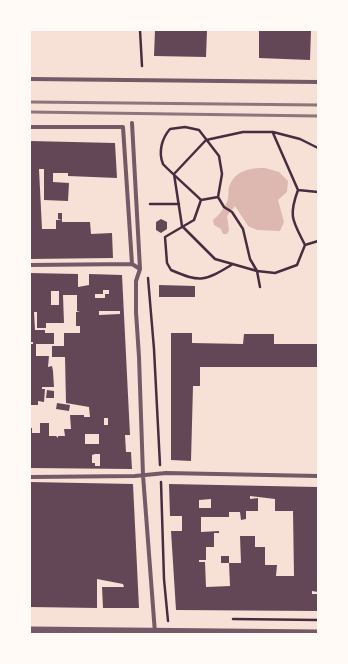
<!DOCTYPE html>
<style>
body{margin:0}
#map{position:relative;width:348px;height:664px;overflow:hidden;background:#f7e1d7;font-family:Helvetica,sans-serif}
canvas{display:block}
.frame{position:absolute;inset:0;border:31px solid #fffaf5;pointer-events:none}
</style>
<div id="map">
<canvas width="348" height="664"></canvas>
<div class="frame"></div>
</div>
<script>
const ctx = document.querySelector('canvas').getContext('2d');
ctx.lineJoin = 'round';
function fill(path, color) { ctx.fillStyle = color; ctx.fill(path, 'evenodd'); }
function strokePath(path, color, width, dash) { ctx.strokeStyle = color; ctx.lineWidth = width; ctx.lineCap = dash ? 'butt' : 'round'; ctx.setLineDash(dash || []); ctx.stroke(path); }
fill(new Path2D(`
 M265,168l14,4 9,9 -1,11 -9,8 6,22 -4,9 -23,-1 -9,-4 -13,-20 -8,10 2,14 -2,4h-4l-2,-5 -7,-4 -1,-5c6,-5 11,-11 14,-18 2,-4 1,-10 2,-15 6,-17 21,-19 36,-19z`), '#dcb8b0');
fill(new Path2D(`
 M155,30h52l-1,27 -52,-1z
 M259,30h52l-1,30 -51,-2z
 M30,141l85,2 2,35 -49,-2v-3h-15v9l16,1 -1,18 -24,-1v-31h-5l3,60h14v-9h6v2h28l1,12 21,-1 1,25 -83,1z
 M58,213h4v7l-4,-1z
 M161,219l6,3v7l-6,4 -5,-3v-8z
 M30,273l48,1v13l11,-2v-11l33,1 8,160h-5l1,17h5l1,17 -102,-1v-40h2v5h8v-10h9v13h7l2,2v-2h7l-1,-7h7l-1,-14h14v2h6l-1,-10 -23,-4 -1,-46h-13v-11h12v-13h16v-7h-4v-14h4l-3,-1v-16h-14l1,28h-18v5h-9v-16h-3l1,18h10v3h9v11h-18v12h13l-1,11 4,-1 1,5 1,16h-12v2h3l-1,13 -6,-1v4h-8v-61h3v-2h-3zM103,290h6v4h-4v4h-10v-4h8zM51,291h8v14h-8zM99,311h21v3l-21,1zM104,418h4v7h-4zM85,434h14v10h-14zM95,454h5v12h-5v-3h-3v-8z
 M159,285l36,1v11h-36z
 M171,333h21v10l51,1 1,-10h30v10h44v23h-118v19h-7l-2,75 -20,-1z
 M47,390l7,1v7h-8z
 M57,403l13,2 -1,6 -13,-2z
 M30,482l103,2 6,124h-36l-1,-21h22l-1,-3 -26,-5v29l-67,-1z
 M169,484l149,3v105l-6,-1v3h6v17l-142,-1 -5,-79h11v-15h-12zM250,496l25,3v12h18l1,65h-18l1,-11h-12v-18h-10v-11h-15l1,27h-12l1,23 -24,1 -1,-25h-6v-2h7v-13h8v-14h5v-2l-18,1v-15h28v-5h11l1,8 5,-1v-8h12v-13l-8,1zM211,499v9h-12v-8z
 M221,556h8v7h-8z`), '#644757');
strokePath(new Path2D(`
 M140,30l2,36
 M273,133l25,57 20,2
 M298,190c-10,27 -5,31 7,55
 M201,200c-5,-5 -37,-34 -38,-36 -5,-12 -1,-26 7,-35l15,-2 14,3 20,26 3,18 -4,23
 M150,204h29
 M233,264c-28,17 -32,19 -62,6l-4,-7 -2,-26 29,-17 7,-20 17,-3 6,10 8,5 11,17 7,30 7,12 18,2 22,-8 8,-20 13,-4
 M148,278l6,71 6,116
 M260,287l-3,-16 -42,-12 -33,-33 -8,-52 32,-34 37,-8h30l27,7 18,9
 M161,482l3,97 4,42
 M233,619l85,1`), '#4a2c40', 2.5);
strokePath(new Path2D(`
 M30,79l288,3
 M132,123l8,146 -4,12v31l3,45 4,118 12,158
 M30,127h93l9,137
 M30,265l102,-1 8,5
 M30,477l105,-1 31,-3 152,3`), '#755966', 4);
strokePath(new Path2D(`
 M30,630l288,3`), '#755966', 7);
strokePath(new Path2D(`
 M30,102l288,3
 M30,112l288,4`), '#8f747c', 3);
</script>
